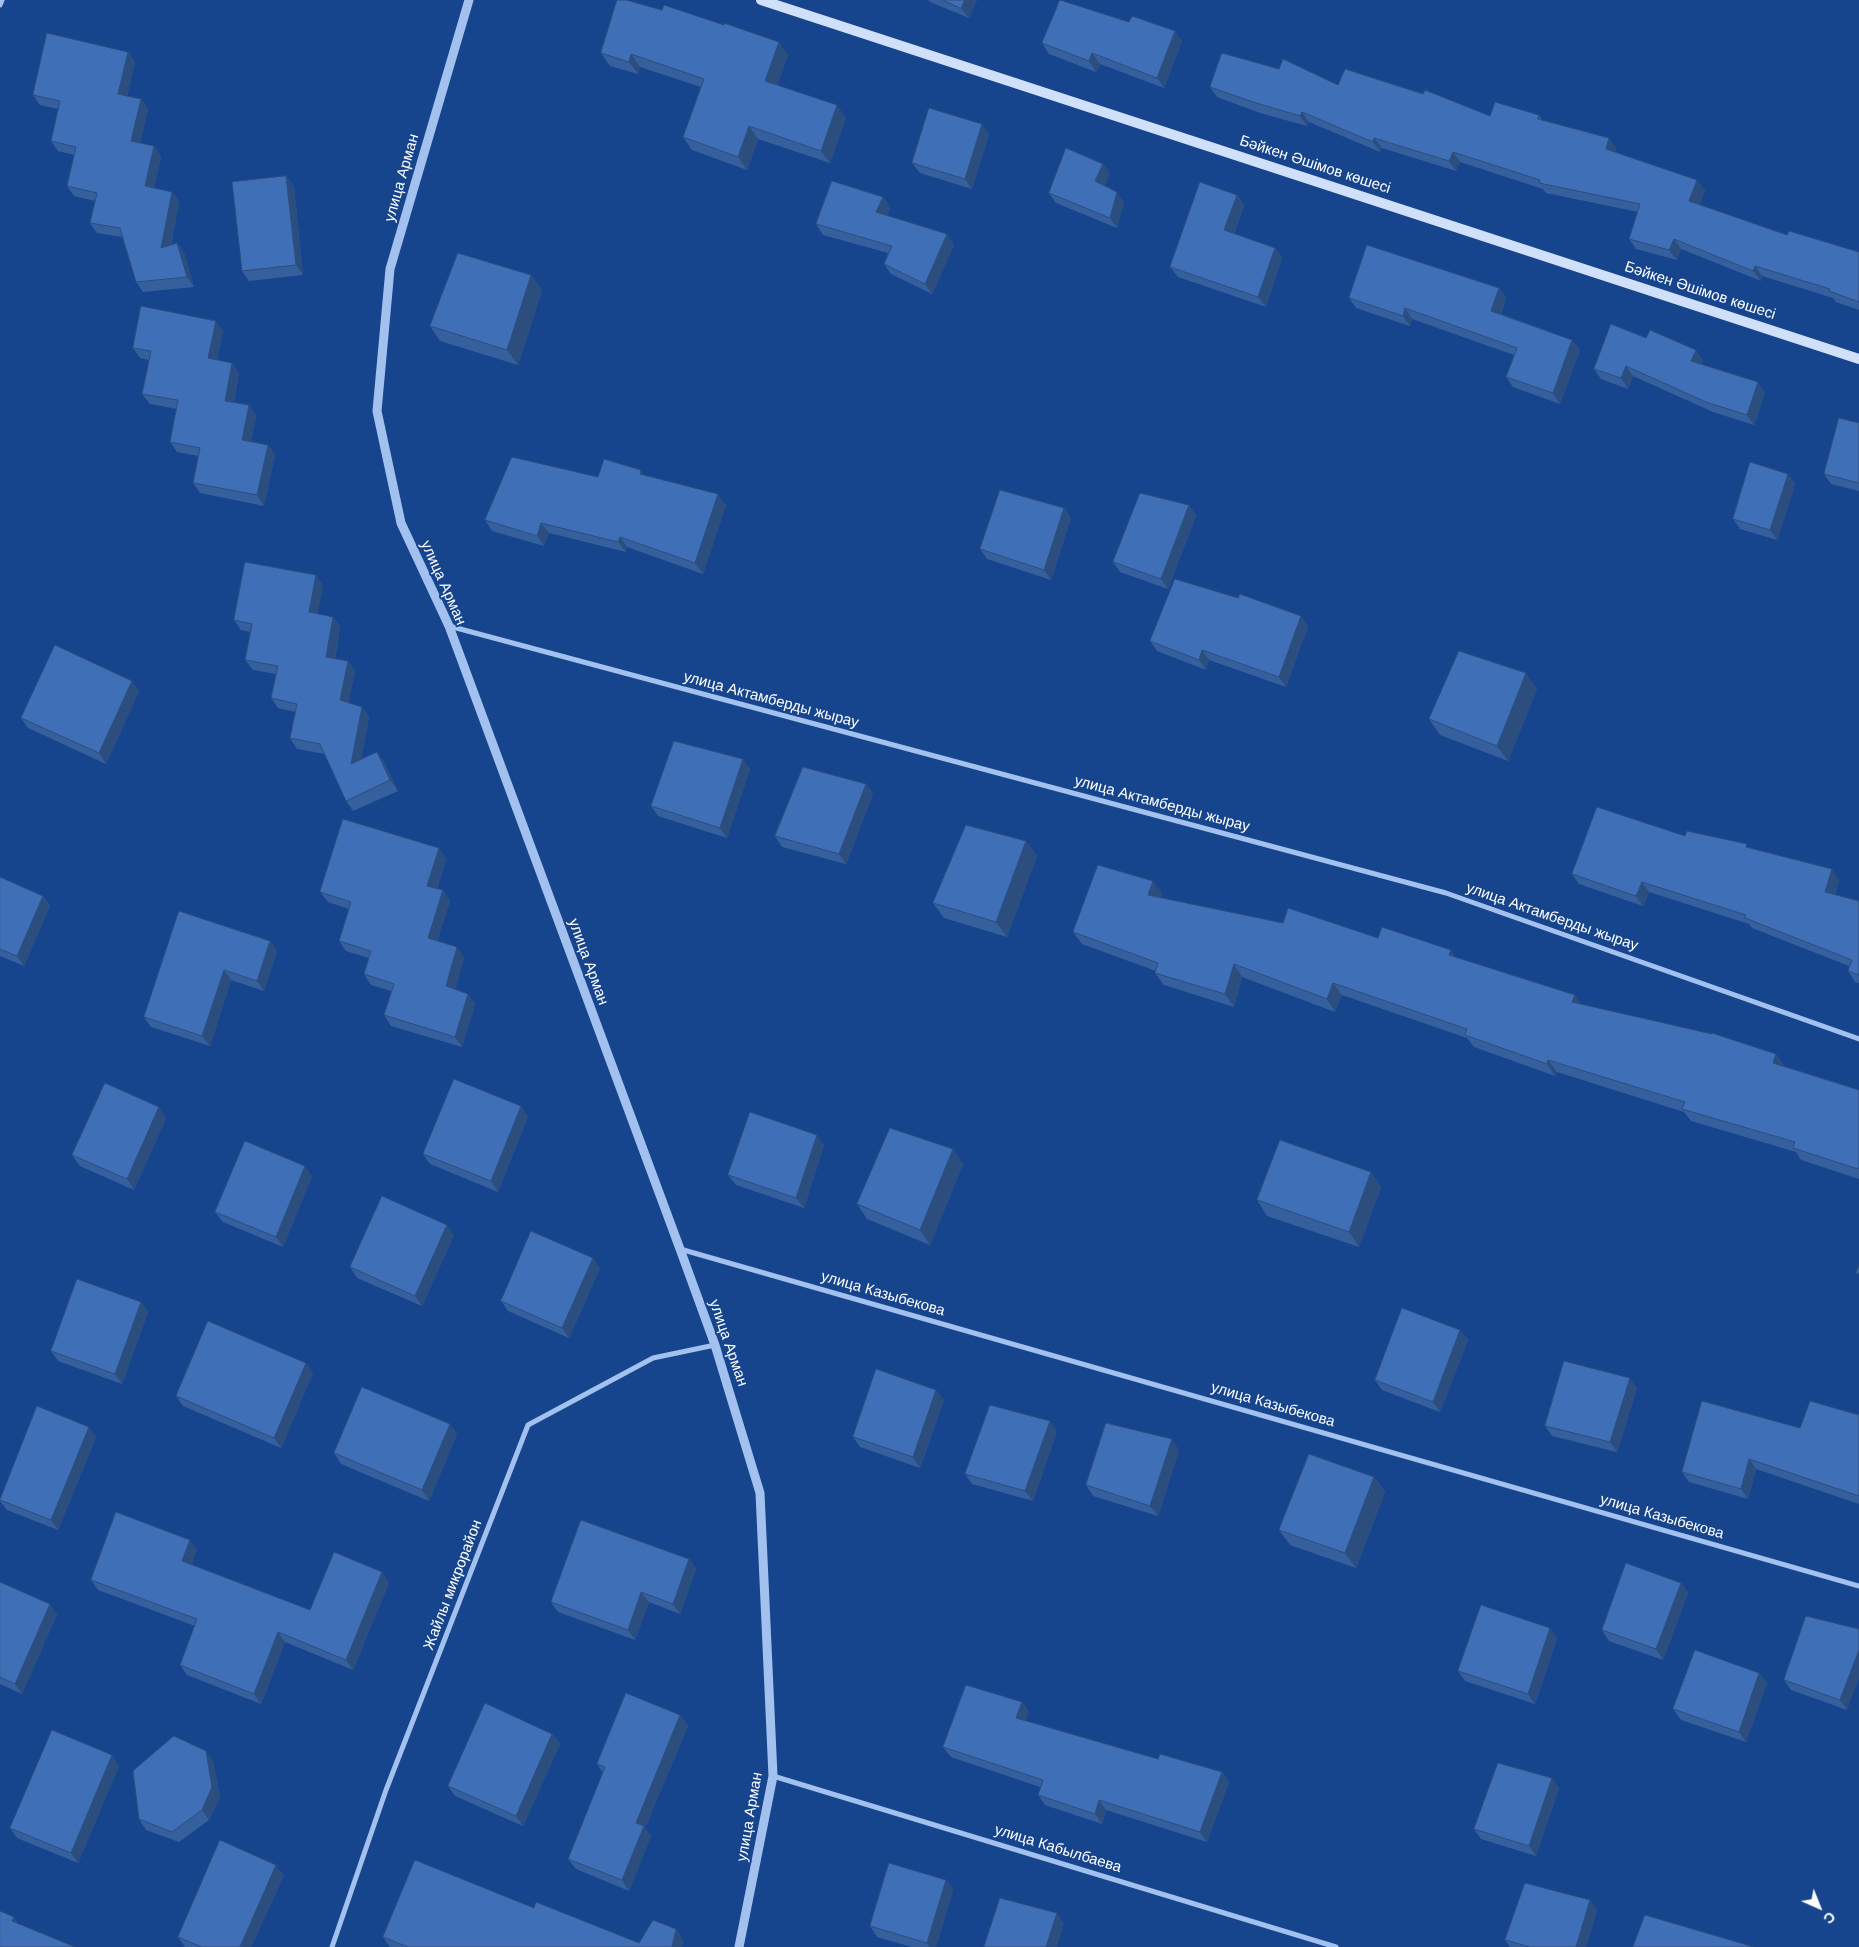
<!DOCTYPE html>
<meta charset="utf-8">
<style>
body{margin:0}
#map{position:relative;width:1859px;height:1947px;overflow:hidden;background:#17458d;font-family:Helvetica,sans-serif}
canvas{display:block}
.north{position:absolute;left:1794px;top:1882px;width:50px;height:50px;-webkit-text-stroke:4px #17458d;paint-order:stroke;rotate:136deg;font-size:14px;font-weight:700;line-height:20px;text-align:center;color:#fff}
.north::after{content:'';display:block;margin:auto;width:18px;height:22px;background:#fff;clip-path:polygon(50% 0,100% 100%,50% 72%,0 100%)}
</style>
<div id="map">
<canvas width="1859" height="1947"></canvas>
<div class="north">С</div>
</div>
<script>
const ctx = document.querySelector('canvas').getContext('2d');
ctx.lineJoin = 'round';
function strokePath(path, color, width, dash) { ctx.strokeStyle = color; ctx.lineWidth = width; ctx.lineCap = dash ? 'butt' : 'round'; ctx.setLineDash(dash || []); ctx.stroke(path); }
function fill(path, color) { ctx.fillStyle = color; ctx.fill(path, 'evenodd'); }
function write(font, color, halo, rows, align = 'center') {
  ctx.font = font + ' Helvetica,sans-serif'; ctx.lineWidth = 4; ctx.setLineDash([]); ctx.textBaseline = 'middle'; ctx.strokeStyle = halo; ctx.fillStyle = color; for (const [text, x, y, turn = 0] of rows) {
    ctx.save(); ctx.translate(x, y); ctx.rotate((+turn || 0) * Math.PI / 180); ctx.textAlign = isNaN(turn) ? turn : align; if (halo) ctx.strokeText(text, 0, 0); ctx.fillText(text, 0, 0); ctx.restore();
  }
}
strokePath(new Path2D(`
 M0,5l2,-5
 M449,626l997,267 413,146
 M680,1249l1179,337
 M773,1776l563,171
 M332,1947l54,-157 142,-365 125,-67 62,-13`), '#a2c1ef', 5);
strokePath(new Path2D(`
 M469,0l-79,269 -13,142 24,112 48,103 231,623 35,96 45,148 13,283 -34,171`), '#a2c1ef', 9);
strokePath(new Path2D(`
 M761,0l1098,359`), '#d0e0fa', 10);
fill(new Path2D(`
 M928,0h49l-8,18 -39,-16z
 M1182,41l-18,47 -64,-24 -4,8 -47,-18 -7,-11z
 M128,52l7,10 -8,34 14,3 7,10 -8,34 14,3 7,11 -7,31 18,4 7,10 -8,43 6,-2 7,10 10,34 -51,5 -7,-10 -14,-45 -25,-4 -7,-10 5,-22 -21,-5 -7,-10 7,-31 -16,-4 -7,-10 7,-32 -18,-4 -7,-10z
 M601,53l187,2 -11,30 69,33 -16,45 -72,-24 -11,31 -55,-20 -9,-13 18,-50 -61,-20 -2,7 -28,-8z
 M1279,69l59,16 152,31 49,-1 3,5 74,28 -1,4 90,38 -6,15 88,30 72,17v58l-23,-8 -3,-4 -71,-22 -1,5 -80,-32 -4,11 -41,-11 -7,-10 9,-27 -92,-19 -3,-4 -83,-27 -4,9 -74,-23 -2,4 -71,-30 -2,4 -47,-13 -43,-16 -7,-10z
 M989,134l-17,55 -52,-16 -8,-10z
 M1103,164l7,10 -6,12 20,16 -7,26 -61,-25 -7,-10z
 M286,176l8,11 9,88 -54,6 -7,-10z
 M1237,195l7,10 -10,29 41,14 7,10 -16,49 -88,-30 -8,-10z
 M883,197l7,10 -3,8 67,30 -22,49 -41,-20 -7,-10 4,-11 -65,-18 -7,-11z
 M531,275l11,15 -24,75 -78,-24 -10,-15z
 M1499,288l7,10 -5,16 71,26 8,10 -20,54 -47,-17 -7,-10 8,-22 -102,-36 -2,7 -54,-18 -7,-10z
 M223,331l-6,29 22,13 -5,29 15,3 7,11 -5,25 17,4 7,10 -11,51 -64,-13 -7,-10 5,-27 -21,-4 -7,-10 7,-33 -27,-5 -8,-10 7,-34 -9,-2 -7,-10z
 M1646,338l50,12 7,11 -2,3 64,28 -11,33 -41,-13 -80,-36 -5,13 -27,-10 -7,-10z
 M1859,423v68l-28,-7 -7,-10z
 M1788,474l7,10 -18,56 -37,-11 -7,-10z
 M645,476l81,29 -23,69 -76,-27 -1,5 -77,-19 -5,13 -52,-15 -7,-11 113,-43z
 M1189,505l7,11 -28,73 -48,-17 -7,-10z
 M1064,508l7,10 -20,62 -64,-21 -7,-10z
 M323,585l-6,29 16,3 7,10 -5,32 13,2 7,10 -7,32 14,4 7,10 -8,42 16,-7 7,10 14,29 -45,20 -7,-10 -21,-47 -28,-5 -7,-11 6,-26 -18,-4 -7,-10 5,-24 -23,-4 -8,-10 6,-28 -10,-2 -7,-10z
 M1238,598l70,28 -22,61 -77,-27 -3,10 -49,-19 -7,-10z
 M1537,689l-29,72 -68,-26 -11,-16z
 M139,691l-33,73 -78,-36 -7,-10z
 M750,769l-23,69 -69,-22 -7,-10z
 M866,784l7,10 -27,70 -64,-17 -7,-11z
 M1685,836l64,12 90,32 -4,14 24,7v82l-4,-1 -7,-11 1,-5 -97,-38 -3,-4 -100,-32 -6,14 -64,-22 -7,-10z
 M1026,841l11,15 -30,81 -63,-19 -11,-15z
 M446,859l-9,30 6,1 7,11 -13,40 27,16 -9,32 13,5 7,10 -13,43 -71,-21 -7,-11 7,-24 -20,-6 -7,-11 5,-16 -23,-7 -7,-10 10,-32 -21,-7 -8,-10z
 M0,877l43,19 7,10 -26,60 -24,-10z
 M1162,893l-2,5 123,25 95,15 79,20 124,46 195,50 8,12 75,24v89l-58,-19 -5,-8 -105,-31 -7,-9 -127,-40 -2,4 -81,-29 -7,-9 -125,-43 -7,17 -93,-35 -8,30 -70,-22 -9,-12 1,-2 -74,-27 -9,-12z
 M270,941l7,10 -13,40 -33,-11 -21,66 -59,-19 -7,-10z
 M528,1116l-30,76 -68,-28 -7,-10z
 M166,1118l-32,72 -54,-24 -8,-11z
 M824,1145l-20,63 -68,-23 -8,-10z
 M963,1164l-33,81 -63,-26 -10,-15z
 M312,1176l-29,71 -60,-25 -8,-10z
 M1381,1187l-22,60 -92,-31 -10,-16z
 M454,1235l-32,71 -65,-28 -7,-11z
 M600,1268l-31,70 -61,-27 -7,-10z
 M141,1302l7,10 -26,72 -64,-23 -7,-10z
 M1460,1330l8,10 -28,72 -58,-22 -7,-10z
 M306,1363l7,10 -32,75 -98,-42 -7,-10z
 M1637,1388l-20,64 -65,-16 -7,-10z
 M944,1400l-24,68 -60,-21 -7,-10z
 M1859,1415v89l-103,-35 -8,30 -59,-17 -7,-10 118,-44z
 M450,1424l7,10 -28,67 -88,-37 -7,-11z
 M1057,1431l-24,70 -61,-17 -7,-10z
 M96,1437l-38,93 -51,-20 -7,-9v-2z
 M1179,1450l-21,66 -65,-20 -7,-11z
 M1374,1477l11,15 -29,76 -66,-23 -11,-15z
 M197,1550l-6,14 119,46 79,-27 -36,87 -68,-28 -24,62 -74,-29 -7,-10 15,-39 -97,-36 -7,-10z
 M689,1559l7,10 -16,45 -31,-12 -14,38 -77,-28 -7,-10z
 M0,1582l57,32 -35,80 -22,-10z
 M1681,1583l7,10 -25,67 -54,-19 -7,-11z
 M1806,1616l41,94 -56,-20 -7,-10z
 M1557,1638l-22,66 -70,-23 -7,-10z
 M1759,1673l8,10 -21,59 -65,-22 -8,-11z
 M1022,1702l7,10 -4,9 133,38 64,13 7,10 -22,60 -101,-32 -4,14 -57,-19 -7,-10 2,-8 -89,-30 -8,-10z
 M680,1715l8,11 -43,102 6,8 -22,55 -53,-22 -8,-10 35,-86 -6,-9z
 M552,1734l8,10 -37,82 -68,-30 -7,-10z
 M213,1761l7,36 -11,23 -30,22 -33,-12 -7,-11z
 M119,1766l-41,97 -61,-25 -7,-10z
 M1559,1788l-23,68 -55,-17 -7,-10z
 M284,1875l-33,72h-66l-7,-10z
 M946,1880l7,10 -17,57h-24l-35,-10 -7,-11z
 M534,1908l105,35 37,-14 7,11 -1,7h-292l-7,-10z
 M1597,1910l-11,37h-76l-5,-7z`), '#365f9d');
fill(new Path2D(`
 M965,0h12l-8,18 -8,-10z
 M1175,31l7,10 -18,47 -7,-10z
 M779,42l9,13 -14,39 -9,-13z
 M128,52l7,10 -10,42 -7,-10z
 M1092,53l8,11 -4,8 -7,-11z
 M631,54l9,13 -2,7 -9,-12z
 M141,99l7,10 -10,42 -7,-10z
 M837,105l9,13 -16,45 -9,-12z
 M1302,112l7,10 -2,4 -7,-10z
 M982,124l7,10 -17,55 -7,-10z
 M749,126l9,13 -11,31 -9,-13z
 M1374,138l8,10 -2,4 -7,-10z
 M1609,138l7,10 -3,11 -7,-10z
 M154,146l7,11 -9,39 -7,-10z
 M1453,152l7,10 -4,9 -7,-10z
 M1103,164l7,10 -8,17 -7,-10z
 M286,176l8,11 9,88 -7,-10z
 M1697,180l8,10 -9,22 -7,-11z
 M172,192l7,10 -11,56 -7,-10z
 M1117,192l7,10 -7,26 -7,-10z
 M1237,195l7,10 -13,36 -7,-11z
 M883,197l7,10 -6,15 -8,-10z
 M947,234l7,11 -22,49 -7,-10z
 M1674,239l7,10 -4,11 -8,-10z
 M177,243l7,10 10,34 -7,-10z
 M1275,248l7,10 -16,49 -8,-10z
 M1755,266l7,10 -1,5 -8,-10z
 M531,275l11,15 -24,75 -11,-15z
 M1499,288l7,10 -8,23 -7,-10z
 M1405,308l7,11 -2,7 -7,-10z
 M216,321l7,10 -8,37 -7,-10z
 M1572,340l8,10 -20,54 -7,-11z
 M1696,350l7,11 -5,10 -7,-10z
 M232,363l7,10 -7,38 -7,-10z
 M1626,366l7,10 -5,13 -7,-11z
 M1758,382l7,10 -11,33 -7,-10z
 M249,405l7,11 -7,34 -7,-10z
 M268,445l7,10 -11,51 -7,-11z
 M641,470l7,11 -8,-7z
 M1788,474l7,10 -18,56 -7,-10z
 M718,494l8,11 -23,69 -8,-11z
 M1189,505l7,11 -28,73 -7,-10z
 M1064,508l7,10 -20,62 -7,-10z
 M541,523l8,10 -5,13 -7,-10z
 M620,537l7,10 -1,5 -8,-10z
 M316,575l7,10 -7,37 -7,-10z
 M1301,616l7,10 -22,61 -7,-10z
 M333,617l7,10 -7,40 -7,-10z
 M1202,650l7,10 -3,10 -7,-10z
 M348,661l7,10 -8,39 -7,-10z
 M1526,673l11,16 -29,72 -11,-15z
 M132,681l7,10 -33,73 -7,-11z
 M362,707l7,10 -10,57 -8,-10z
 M377,752l7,10 14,29 -8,-11z
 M743,759l7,10 -23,69 -7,-10z
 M866,784l7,10 -27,70 -7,-10z
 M1026,841l11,15 -30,81 -11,-15z
 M439,848l7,11 -12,37 -7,-10z
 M1832,869l7,11 -7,22 -7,-10z
 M1153,881l9,12 -6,15 -8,-13z
 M1642,882l7,10 -6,14 -7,-10z
 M443,890l7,11 -15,47 -7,-10z
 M43,896l7,10 -26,60 -7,-10z
 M270,941l7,10 -13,40 -7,-10z
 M457,947l7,10 -10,39 -8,-10z
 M1451,950l8,12 -10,-7z
 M1234,964l8,13 -8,30 -9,-13z
 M224,970l7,10 -21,66 -8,-10z
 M1333,983l9,12 -7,17 -8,-13z
 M468,994l7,10 -13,43 -7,-10z
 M1575,995l8,12 -11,-5z
 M1776,1054l8,13 -11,-4z
 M1548,1060l9,12 -2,4 -8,-12z
 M521,1106l7,10 -30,76 -7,-11z
 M159,1107l7,11 -32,72 -7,-11z
 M817,1135l7,10 -20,63 -8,-10z
 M953,1149l10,15 -33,81 -10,-15z
 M305,1166l7,10 -29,71 -7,-10z
 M1371,1172l10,15 -22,60 -10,-15z
 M447,1225l7,10 -32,71 -7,-10z
 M593,1258l7,10 -31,70 -7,-10z
 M141,1302l7,10 -26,72 -7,-10z
 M1460,1330l8,10 -28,72 -7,-10z
 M306,1363l7,10 -32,75 -7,-10z
 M1630,1378l7,10 -20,64 -7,-10z
 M936,1390l8,10 -24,68 -7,-11z
 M1050,1421l7,10 -24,70 -8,-10z
 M450,1424l7,10 -28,67 -7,-11z
 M89,1427l7,10 -38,93 -7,-10z
 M1172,1439l7,11 -21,66 -8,-10z
 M1749,1459l7,10 -8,30 -7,-10z
 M1374,1477l11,15 -29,76 -11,-15z
 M190,1540l7,10 -8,21 -7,-10z
 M689,1559l7,10 -16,45 -7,-10z
 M382,1572l7,11 -36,87 -7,-10z
 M1681,1583l7,10 -25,67 -7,-11z
 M641,1592l8,10 -14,38 -7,-10z
 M50,1604l7,10 -35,80 -7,-10z
 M1550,1628l7,10 -22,66 -7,-10z
 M278,1632l7,10 -24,62 -7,-10z
 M1859,1650v29l-12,31 -7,-10z
 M1759,1673l8,10 -21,59 -7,-10z
 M1022,1702l7,10 -6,16 -7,-10z
 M680,1715l8,11 -43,102 6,8 -22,55 -7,-11 14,-57z
 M552,1734l8,10 -37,82 -7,-10z
 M206,1751l7,10 7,36 -11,23 -7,-10z
 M112,1755l7,11 -41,97 -7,-10z
 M1222,1772l7,10 -22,60 -7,-10z
 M1552,1778l7,10 -23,68 -7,-10z
 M1099,1800l7,10 -4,14 -7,-10z
 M276,1865l8,10 -33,72h-11z
 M946,1880l7,10 -17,57h-6l-3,-4z
 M1590,1900l7,10 -11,37h-10z
 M1057,1913l7,10 -7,24h-11z
 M14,1917l7,10 -9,-6z
 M676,1929l7,11 -1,7h-10z`), '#2c4e7f');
const building = new Path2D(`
 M617,0h9l36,10 2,-5 60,20v-2l55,19 -14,39 72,24 -16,46 -72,-25 -11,31 -55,-20 21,-58 -73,-25 -2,8 -28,-9z
 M943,0h22l-4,8z
 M1060,0l69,22 3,-6 43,15 -18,47 -65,-25 -3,8 -47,-18z
 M47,33l81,19 -10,42 23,5 -10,42 23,5 -9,40 27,6 -11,56 16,-5 10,34 -51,5 -16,-54 -30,-5 7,-30 -30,-7 9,-39 -25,-6 9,-40 -27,-6z
 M1222,53l57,16 4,-10 55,26 7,-16 78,25 2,-4 65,26 5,-14 44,13 -1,4 71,19 -3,11 91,31 -8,21 98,34 2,-4 70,21v50l-30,-11 1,-2 -75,-23 -2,5 -79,-32 -5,11 -40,-11 11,-35 -101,-21 1,-3 -87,-28 -4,9 -75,-23 -1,4 -71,-30 -2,4 -47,-14 -43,-15z
 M929,108l53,16 -17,55 -53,-16z
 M1066,148l37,16 -8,17 22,11 -7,26 -61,-25z
 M286,176l10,89 -54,6 -10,-89z
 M832,181l51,16 -7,15 71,22 -22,50 -41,-20 8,-18 -76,-22z
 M1200,182l37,13 -13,35 51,18 -17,49 -88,-30z
 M1367,245l132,43 -8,23 81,29 -19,53 -47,-16 11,-29 -112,-40 -2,8 -54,-18z
 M458,253l73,22 -24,75 -77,-24z
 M141,306l75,15 -8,37 24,5 -7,38 24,4 -7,35 26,5 -11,50 -64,-12 7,-35 -30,-6 8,-42 -36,-6 9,-43 -18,-3z
 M1611,324l35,14 4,-8 46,20 -5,11 67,21 -11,33 -41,-13 -80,-36 -5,12 -27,-9z
 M1839,418l20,5v60l-35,-9z
 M512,457l86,20 6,-18 37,11 -1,4 78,20 -23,69 -75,-26 -2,5 -77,-19 -4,13 -52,-16z
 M1750,462l38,12 -18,56 -37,-11z
 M1000,490l64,18 -20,62 -64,-21z
 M1140,493l49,12 -28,74 -48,-17z
 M245,562l71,13 -7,37 24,5 -7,40 22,4 -8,39 22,7 -11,57 26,-12 13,28 -44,21 -26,-57 -30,-6 7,-34 -26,-6 7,-32 -33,-6 7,-36 -18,-4z
 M1175,579l63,19 2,-4 61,22 -22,61 -77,-27 -3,10 -49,-19z
 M55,645l77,36 -33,72 -78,-35z
 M1459,651l67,22 -29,73 -68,-27z
 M674,741l69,18 -23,69 -69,-22z
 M803,767l63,17 -27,70 -64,-18z
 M1597,807l88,29 2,-5 60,13 -1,3 86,22 -7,23 34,9v74l-11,-4 4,-11 -107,-42 1,-3 -104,-33 -6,14 -64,-22z
 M343,819l96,29 -12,38 16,4 -15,48 29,9 -11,39 22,8 -13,43 -71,-22 10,-31 -30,-10 7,-23 -32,-10 12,-39 -31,-10z
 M966,825l60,16 -30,81 -63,-19z
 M1098,865l55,16 -5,14 135,28 5,-15 90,30 4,-11 69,23 -2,5 126,40 -3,7 140,32v-1l64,21 -3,9 86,27v77l-1,2 -65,-21 2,-6 -113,-33 3,-7 -137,-42 -1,4 -82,-29 2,-6 -134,-46 -6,16 -93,-35 -9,30 -70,-21 3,-10 -85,-31z
 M0,877l43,19 -26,60 -17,-7z
 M179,911l91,30 -13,40 -33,-11 -22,66 -58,-19z
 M454,1079l67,27 -30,75 -68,-27z
 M105,1083l54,24 -32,72 -55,-24z
 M750,1112l67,23 -21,63 -68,-23z
 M890,1128l63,21 -33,81 -63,-26z
 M1280,1140l91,32 -22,60 -92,-32z
 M245,1141l60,25 -29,71 -61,-25z
 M382,1196l65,29 -32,71 -65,-29z
 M531,1231l62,27 -31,70 -61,-27z
 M1859,1265v9l-3,-1z
 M77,1279l64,23 -26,72 -64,-23z
 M1402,1308l58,22 -27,72 -58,-22z
 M208,1321l98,42 -32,75 -98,-42z
 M1564,1361l66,17 -20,64 -65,-16z
 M876,1369l60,21 -23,67 -60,-20z
 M362,1387l88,37 -28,66 -88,-37z
 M1702,1401l98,27 10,-27 49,14v81l-110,-37 -8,30 -59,-17z
 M990,1405l60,16 -25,70 -60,-17z
 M37,1406l52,21 -38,93 -51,-20z
 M1106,1423l66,16 -22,67 -64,-21z
 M1309,1454l65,23 -29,76 -66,-23z
 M116,1512l74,28 -8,21 128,49 24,-58 48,20 -36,88 -68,-28 -24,62 -74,-29 17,-46 -106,-39z
 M581,1520l108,39 -16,45 -32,-12 -13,38 -77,-28z
 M1626,1563l55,20 -25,66 -54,-19z
 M0,1582l50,22 -35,80 -15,-7z
 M1481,1605l69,23 -22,66 -70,-23z
 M1806,1616l53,13v21l-19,50 -56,-20z
 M1695,1650l64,23 -20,59 -66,-23z
 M966,1685l56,17 -6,16 142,41 2,-5 62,18 -22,60 -101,-32 -4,14 -57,-19 5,-15 -100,-33z
 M626,1693l54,22 -44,108 8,3 -22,54 -54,-21 37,-92 -8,-3z
 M485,1703l67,31 -36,82 -68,-30z
 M52,1730l60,25 -41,98 -61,-25z
 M174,1736l32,15 6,36 -10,23 -30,22 -33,-13 -6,-48z
 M1498,1763l54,15 -23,68 -55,-17z
 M220,1840l56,25 -36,82h-38l-24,-10z
 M415,1860l119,48 2,-6 103,41 14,-23 23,9 -4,18h-264l-25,-10z
 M889,1863l57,17 -19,63 -57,-17z
 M1525,1883l65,17 -14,47h-46l-25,-7z
 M1000,1898l57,15 -11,34h-62z
 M0,1911l14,6 -2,4 63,26h-75z
 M1645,1915l109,32h-121z`);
fill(building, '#3f6fb6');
strokePath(building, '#2c4e7f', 1);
write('15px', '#fff', '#17458d', [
 ["Бәйкен Әшімов көшесі",1315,165,18],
 ["улица Арман",402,178,-74],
 ["Бәйкен Әшімов көшесі",1700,291,18],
 ["улица Арман",443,583,66],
 ["улица Актамберды жырау",771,700,15],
 ["улица Актамберды жырау",1162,804,15],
 ["улица Актамберды жырау",1552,917,19],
 ["улица Арман",588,962,70],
 ["улица Казыбекова",883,1294,16],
 ["улица Арман",728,1343,71],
 ["улица Казыбекова",1273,1405,16],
 ["улица Казыбекова",1662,1517,16],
 ["Жайлы микрорайон",453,1585,-69],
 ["улица Арман",750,1817,-80],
 ["улица Кабылбаева",1058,1849,17]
]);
</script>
